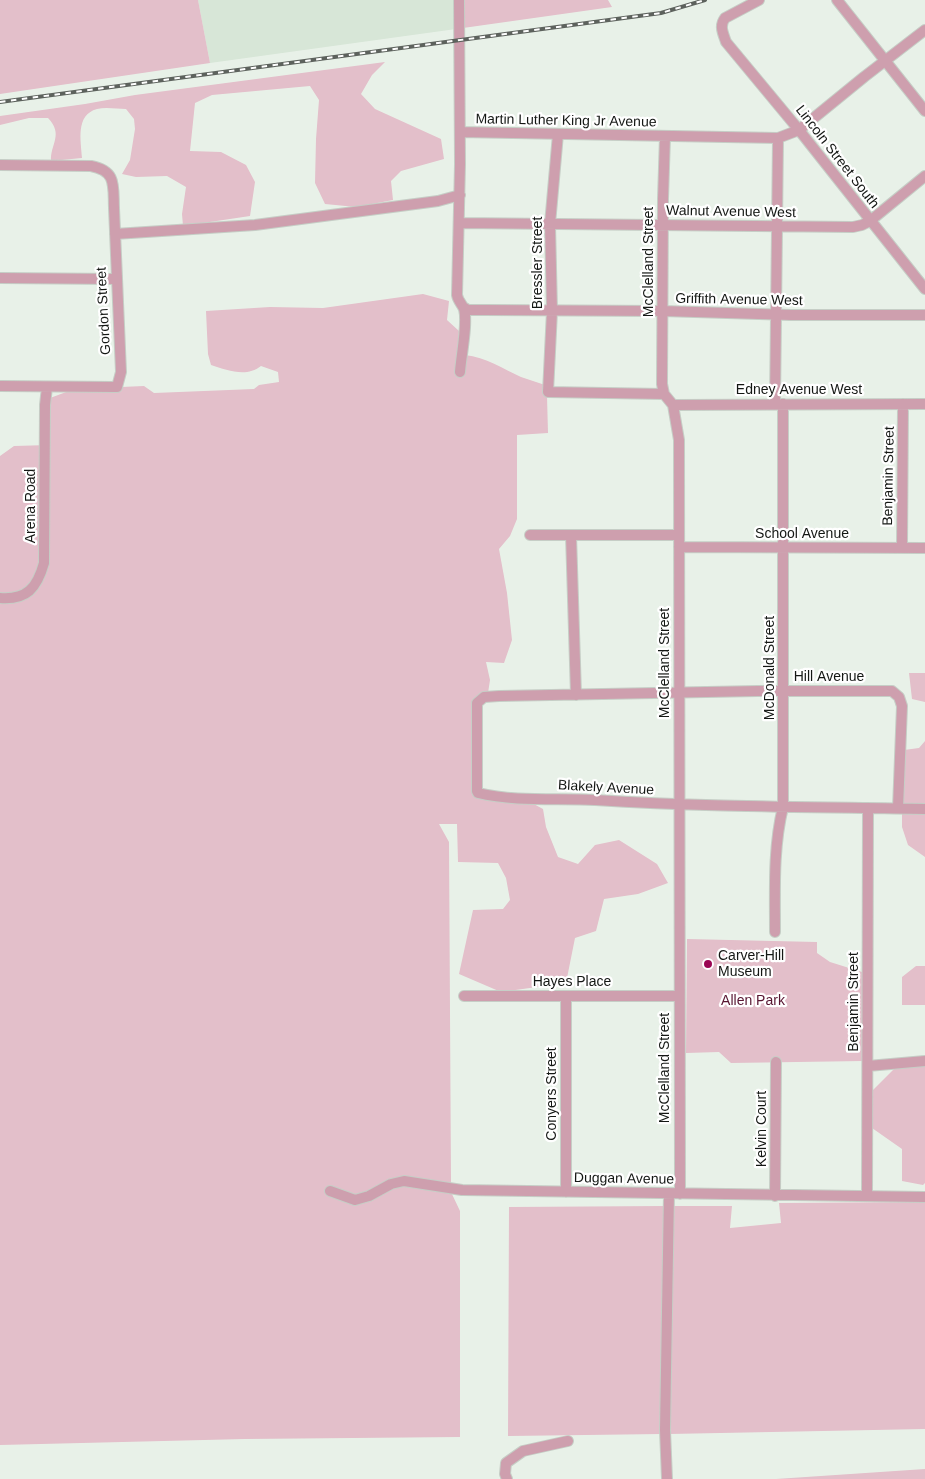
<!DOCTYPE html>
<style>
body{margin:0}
canvas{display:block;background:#e8f1e8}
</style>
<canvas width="925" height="1479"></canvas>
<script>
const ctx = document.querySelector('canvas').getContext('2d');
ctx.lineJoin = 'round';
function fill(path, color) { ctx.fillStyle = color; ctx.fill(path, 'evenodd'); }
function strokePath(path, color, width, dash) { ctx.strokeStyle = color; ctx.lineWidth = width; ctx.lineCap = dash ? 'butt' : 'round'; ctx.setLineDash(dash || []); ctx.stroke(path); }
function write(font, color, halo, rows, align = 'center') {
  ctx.font = font + ' Helvetica,sans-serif'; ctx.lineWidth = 4.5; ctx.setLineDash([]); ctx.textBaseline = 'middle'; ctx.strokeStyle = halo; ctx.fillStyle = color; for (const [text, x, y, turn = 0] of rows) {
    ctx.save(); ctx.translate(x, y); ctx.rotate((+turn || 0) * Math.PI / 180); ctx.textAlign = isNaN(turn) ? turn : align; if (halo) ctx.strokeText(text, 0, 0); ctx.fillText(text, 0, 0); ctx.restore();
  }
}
fill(new Path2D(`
 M198,0h258v29l-246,34z`), '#d7e6d7');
fill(new Path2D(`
 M0,0h198l12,63 -210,31z
 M463,0h145l4,7 -149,21z
 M385,62l-13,13 -11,19 14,15 66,30 3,20 -43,12 -10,10 2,19 -37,7 -31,-3 -10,-21 1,-44 3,-39 -9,-14 -98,9 -17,8 -5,48 31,1 25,13 9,17 -5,34 -67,10 -1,-12 4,-27 -19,-11 -31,1 -14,-3 8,-14 5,-31 -1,-10 -8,-10c-9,0 -20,-2 -29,0 -22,6 -16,32 -15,49l-31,3c-1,-17 13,-26 -3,-43h-19l-29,7v-9l85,-12 50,-9z
 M423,294l26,7 -2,19 12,11 -3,45h7l2,-21c21,2 38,14 56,22 8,3 16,5 24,8v11h2l1,37 -31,2v84l-7,17 -11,13 8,44 5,47 -8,23 -18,-1 4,18 -2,13c-7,0 -12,3 -15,9l1,93 8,3 48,4 13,7 3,18 12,30 20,7 17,-19 24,-5 38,24 11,19 -30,11 -34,5 -8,32 -21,7 -9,45 -65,9 -42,-18 14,-64 30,-1 7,-9 -4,-22 -8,-15 -40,-1 -1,-38h-18l10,18 2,342 -47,-7c-18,1 -34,21 -51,18 -9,-1 -16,-7 -26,-8l-1,7 30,10 15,-4 28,-15 52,7 9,19v226l-215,2 -245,6v-989l14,-10 35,-1 1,-47 19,-7 49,1 3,-5 23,-1 10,7 100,-4 5,-4 20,-3 -1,-10 -17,-6c-15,12 -34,4 -50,-1l-3,-11 -2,-43 64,-4 53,1z
 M909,673h16v29l-13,-3z
 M925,741v64l-23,-1 2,-54 15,-2z
 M902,812l23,1v44l-17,-12 -6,-18z
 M687,939l130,3v11l13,9 32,10 1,89 -132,2 -12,-11 -33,1z
 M916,966h9v39h-23v-28z
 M925,1065v118l-2,2 -21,-4v-32l-30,-21 -1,-36 25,-25z
 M925,1202v227l-256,5 3,-228h60l-2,22 51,-5 -2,-20z
 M665,1206l-3,228 -154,2 1,-229z
 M925,1469v10h-149z`), '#e3bfca');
const minor = new Path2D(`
 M459,0l1,164 -3,131c1,6 5,9 7,14 4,14 -3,47 -4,63
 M759,0l-34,18c-6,8 -2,15 1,24l73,88 126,159
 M837,0l88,111
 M460,132l318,6 21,-8 65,-53 61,-47
 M558,134l-8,90 2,87 -4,81 116,2
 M665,136l-2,63 -1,185 2,10 9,11 6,35 1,754
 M0,165l91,1c26,5 22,20 23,42l7,164 -4,15 -117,-1
 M459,223l394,4 9,-2 8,-4 55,-45
 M115,234l140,-9 183,-24 22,-6
 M0,278l116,1
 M463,307l5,3h16l179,1 128,4h134
 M775,404l3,-266
 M673,405l252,-1
 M530,535h149
 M571,535l5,160
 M679,547l246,1
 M902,548l1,-144
 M0,598c27,2 37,-10 44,-35l1,-158 2,-18
 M898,808l4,-102 -3,-9 -7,-6h-134l-259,5 -15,1 -7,6v88l1,2c38,9 79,5 117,7 110,7 220,7 330,9
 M775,932c0,-42 -2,-84 8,-125v-403
 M464,996h215
 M868,1066l57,-5
 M330,1191l25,9 14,-4 22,-12 13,-3 58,9 463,7
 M566,1192v-196
 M775,1196l1,-134
 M867,1196l1,-388
 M507,1479l-2,-5 1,-11 17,-12 45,-10
 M667,1479l-2,-49 4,-237`);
strokePath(minor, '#c6cec6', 12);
strokePath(minor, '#ce9fae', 10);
const rail = new Path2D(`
 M0,102l661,-89 44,-13`);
strokePath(rail, '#5d625d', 4);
strokePath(rail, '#fff', 2, [5.5]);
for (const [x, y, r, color] of [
 [708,964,5,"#9b0654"]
]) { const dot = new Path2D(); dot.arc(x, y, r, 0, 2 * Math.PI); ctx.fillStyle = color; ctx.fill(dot); strokePath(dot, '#fff', 2); }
write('14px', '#141714', '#fff', [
 ["Martin Luther King Jr Avenue",566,121,1],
 ["Lincoln Street South",837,157,52],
 ["Walnut Avenue West",731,212,1],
 ["McClelland Street",649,262,-90],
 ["Bressler Street",538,263,-90],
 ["Griffith Avenue West",739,300,1],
 ["Gordon Street",104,311,-93],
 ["Edney Avenue West",799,390],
 ["Benjamin Street",889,476,-89],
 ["Arena Road",31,506,-90],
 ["School Avenue",802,534],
 ["McClelland Street",665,663,-90],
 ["McDonald Street",770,668,-90],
 ["Hill Avenue",829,677],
 ["Blakely Avenue",606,788,3],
 ["Hayes Place",572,982],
 ["Benjamin Street",854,1002,-90],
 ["McClelland Street",665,1068,-90],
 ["Conyers Street",552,1094,-90],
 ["Kelvin Court",762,1129,-90],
 ["Duggan Avenue",624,1179,1]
]);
write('14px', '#141714', '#fff', [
 ["Carver-Hill",718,956],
 ["Museum",718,972]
], 'left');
write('14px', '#581632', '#fff', [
 ["Allen Park",753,1001]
]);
</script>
